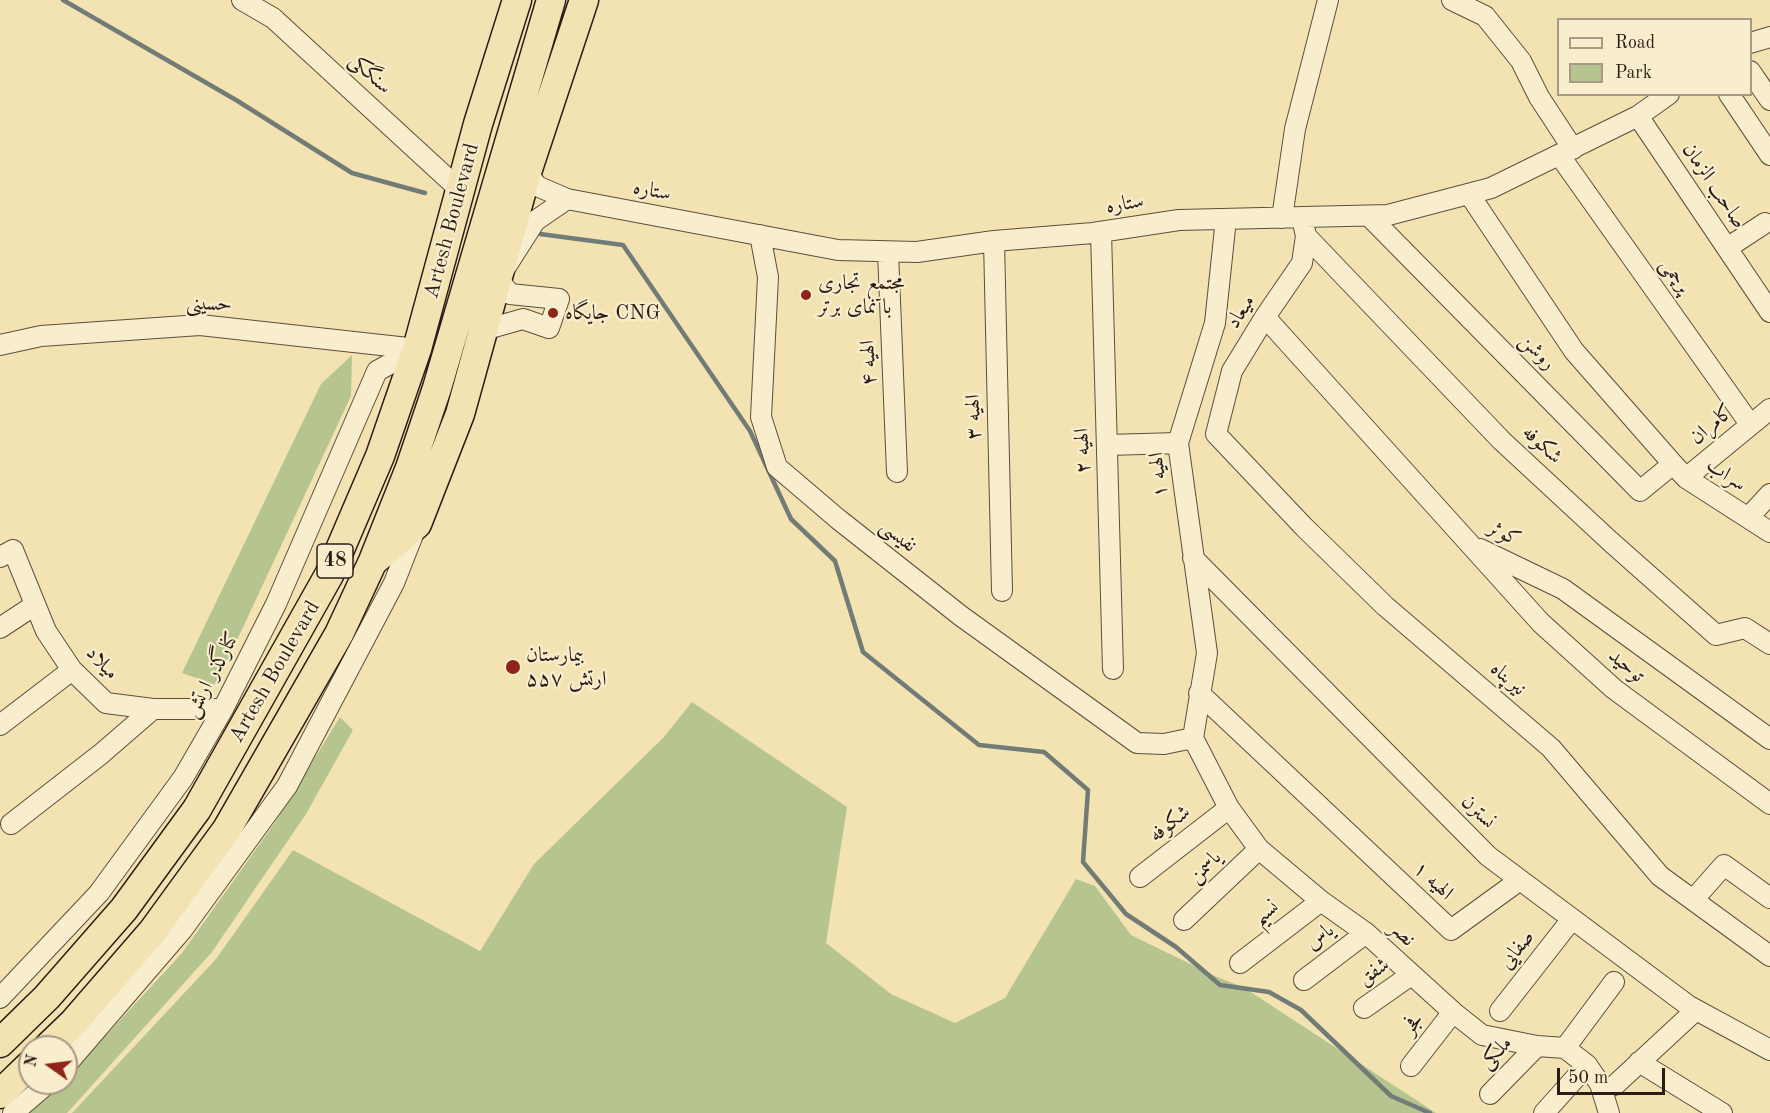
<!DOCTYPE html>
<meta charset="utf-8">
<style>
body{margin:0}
#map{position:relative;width:1770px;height:1113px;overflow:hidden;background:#f4e3b2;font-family:"Old Standard TT",serif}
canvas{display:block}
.legend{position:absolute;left:1557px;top:18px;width:195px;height:78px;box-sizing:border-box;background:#f8edcd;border:2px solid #a69a84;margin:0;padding:8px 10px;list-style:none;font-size:18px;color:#2b1d16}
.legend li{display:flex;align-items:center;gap:12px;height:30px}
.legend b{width:30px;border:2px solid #a69a84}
.north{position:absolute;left:18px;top:1035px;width:60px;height:60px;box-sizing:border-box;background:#f8edcd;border:2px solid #a69a84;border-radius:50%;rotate:284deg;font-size:16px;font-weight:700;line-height:24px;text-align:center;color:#2b1d16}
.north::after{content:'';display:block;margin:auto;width:21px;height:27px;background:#8f2418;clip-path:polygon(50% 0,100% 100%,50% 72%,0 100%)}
.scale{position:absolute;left:1557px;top:1068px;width:108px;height:27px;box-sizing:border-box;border:3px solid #2b1d16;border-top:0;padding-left:8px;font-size:18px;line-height:21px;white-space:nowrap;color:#2b1d16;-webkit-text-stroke:4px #f8edcd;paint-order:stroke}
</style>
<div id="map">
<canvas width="1770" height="1113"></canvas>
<ul class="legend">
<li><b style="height:8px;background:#f8edcd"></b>Road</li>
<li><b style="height:16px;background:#b6c590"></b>Park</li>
</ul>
<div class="north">N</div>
<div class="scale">50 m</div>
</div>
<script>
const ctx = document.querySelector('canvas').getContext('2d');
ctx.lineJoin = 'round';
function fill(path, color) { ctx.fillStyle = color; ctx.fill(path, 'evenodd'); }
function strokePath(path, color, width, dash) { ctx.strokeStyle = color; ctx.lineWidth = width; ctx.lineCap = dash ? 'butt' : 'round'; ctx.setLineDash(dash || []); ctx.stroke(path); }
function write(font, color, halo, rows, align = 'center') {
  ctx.font = font + ' "Old Standard TT",Amiri,serif'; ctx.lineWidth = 4.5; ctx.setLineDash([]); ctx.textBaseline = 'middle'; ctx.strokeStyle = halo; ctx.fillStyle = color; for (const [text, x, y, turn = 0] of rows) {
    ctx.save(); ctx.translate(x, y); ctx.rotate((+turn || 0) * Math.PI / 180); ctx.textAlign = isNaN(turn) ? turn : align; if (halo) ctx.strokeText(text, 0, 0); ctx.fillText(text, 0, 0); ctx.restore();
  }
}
fill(new Path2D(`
 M352,355l-1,41 -135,289 -34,-12 139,-289z
 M692,702l155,105 -21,136 65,51 64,29 50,-25 71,-119 19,7 36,49 86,42 26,10 193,126h-1364l144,-154 77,-109 187,101 54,-87 129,-126z
 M340,717l13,13 -47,84 -94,138 -143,159 -2,2h-41l35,-30h5v-4l116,-126 92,-129z`), '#b6c590');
strokePath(new Path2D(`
 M63,0l173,100 116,73 73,20
 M540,234l83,11 127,186 41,88 44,42 28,91 116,93 65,7 44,38 -5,72 43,52 50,33 44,38 49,7 32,18 90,86 39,17`), '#717c76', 4.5);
const minor = new Path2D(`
 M242,0l31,18 187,172
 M1452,0l33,16 36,45 18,36 34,52
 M1750,43l20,-6
 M1750,71l20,29
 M1729,94l41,61
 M1638,116l132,196
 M1560,156l190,268
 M527,172l10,14 30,13 271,51 79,2 77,-11 99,-8 86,-13 209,-5 103,-27 147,-72 31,-22
 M1469,194l105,157 99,113 13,14 84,54
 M1369,216l271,275 33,-27
 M1282,218l13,-89 33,-129
 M1302,218l4,18 -4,27 -37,54 -33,54 -16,63 88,93 81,79 166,142 109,128 110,80
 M1101,232l12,437
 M760,235l8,42 -7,140 16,50 61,52 123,97 176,127 27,1 29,-6
 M1306,236l196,205 109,101 105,93 29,-7 25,16
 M994,241l8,350
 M1727,248l38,-25
 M888,252l9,220
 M1265,317l276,306 73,66 156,115
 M484,330l39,-11 26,9 10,-29 -49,-5 -12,-15 37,-58 32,-22
 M0,345l41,-9 159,-11 217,24
 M1107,445l71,-2
 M1686,478l84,-69
 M1748,518l22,-24
 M1480,549l83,40 207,150
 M0,557l13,-7 33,81 26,39 34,33 47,6h70
 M1193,558l295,298 201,150 81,44
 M0,628l35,-23
 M1199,693l252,237 69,-50
 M0,725l72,-55
 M1193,738l36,70 30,41 62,52 45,32 87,79 29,23 55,11 28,2 22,17 13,19 9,29
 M1193,738l14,-85 -29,-210 37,-120 11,-104
 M11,824l90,-70 52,-45
 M1140,877l89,-69
 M1693,900l31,-35 46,33
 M1184,920l75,-71
 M1240,963l81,-62
 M1304,980l62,-47
 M0,998l99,-105 84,-115 40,-69 53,-105 101,-233 40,-22
 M1364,1008l47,-33
 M1500,1011l72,-92
 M1565,1048l49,-66
 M1639,1062l83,51
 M66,1065l116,-135 105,-144 107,-203 22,-56
 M1411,1066l42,-54
 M1615,1085l81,-75
 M1490,1094l47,-48
 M13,1113l35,-30
 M1544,1113l43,-48`);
const highway = new Path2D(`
 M376,559l41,-35 43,-110 67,-242 57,-172
 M0,1043l47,-46 77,-88 73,-100 132,-234 51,-119 37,-107 61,-225 39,-124
 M48,1047l26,-25 78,-90 75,-103 112,-195 34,-73 37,-93 27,-80 114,-388
 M0,1094l30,-29`);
strokePath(minor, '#5d4e3d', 22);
strokePath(highway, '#2b1d16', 31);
strokePath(minor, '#f8edcd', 20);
strokePath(highway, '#f4e3b2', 28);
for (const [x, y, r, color] of [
 [806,295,6,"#8f2418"],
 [553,313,6,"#8f2418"],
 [513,667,8,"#8f2418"]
]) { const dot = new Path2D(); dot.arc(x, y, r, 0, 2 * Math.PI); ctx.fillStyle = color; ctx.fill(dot); strokePath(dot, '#f8edcd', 2); }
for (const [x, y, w] of [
 [335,561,36]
]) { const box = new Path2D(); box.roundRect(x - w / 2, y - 17, w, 34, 4.5); ctx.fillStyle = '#f8edcd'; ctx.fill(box); strokePath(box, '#2b1d16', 1.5); }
write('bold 20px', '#2b1d16', null, [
 ["48",335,561]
]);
write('21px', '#2b1d16', '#f8edcd', [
 ["سنگکی",370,74,42],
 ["صاحب الزمان",1714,186,56],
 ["ستاره",652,191,11],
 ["ستاره",1125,204,-9],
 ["Artesh Boulevard",452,221,-75],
 ["پرچمی",1675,276,55],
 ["حسینی",209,304,2],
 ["میعاد",1241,312,-58],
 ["روشن",1537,352,45],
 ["الهیه ۴",869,363,-92],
 ["الهیه ۳",974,417,-91],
 ["کامران",1712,425,-40],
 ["شکوفه",1542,445,43],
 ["الهیه ۲",1083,451,-92],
 ["الهیه ۱",1159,475,-96],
 ["سراب",1726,475,33],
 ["کوثر",1504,534,26],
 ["نفیسی",898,536,38],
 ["میلاد",102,663,47],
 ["توحید",1626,666,40],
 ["Artesh Boulevard",275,672,-60],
 ["کنارگذر ارتش",212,675,-62],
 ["نیرپناه",1508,679,41],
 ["نسترن",1478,812,45],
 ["شکوفه",1170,824,-38],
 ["یاسمن",1205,867,-43],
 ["الهیه ۱",1433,881,43],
 ["نسیم",1266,913,-38],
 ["نصر",1402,934,43],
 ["یاس",1320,937,-37],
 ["صفایی",1517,950,-52],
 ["شفق",1374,972,-35],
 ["فجر",1413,1024,-51],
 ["ملکی",1496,1053,-46]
]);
write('21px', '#2b1d16', '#f8edcd', [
 ["مجتمع تجاری",818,283],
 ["با نمای برتر",818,307],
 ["جایگاه CNG",565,313],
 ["بیمارستان",526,655],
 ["۵۵۷ ارتش",526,679]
], 'left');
</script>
